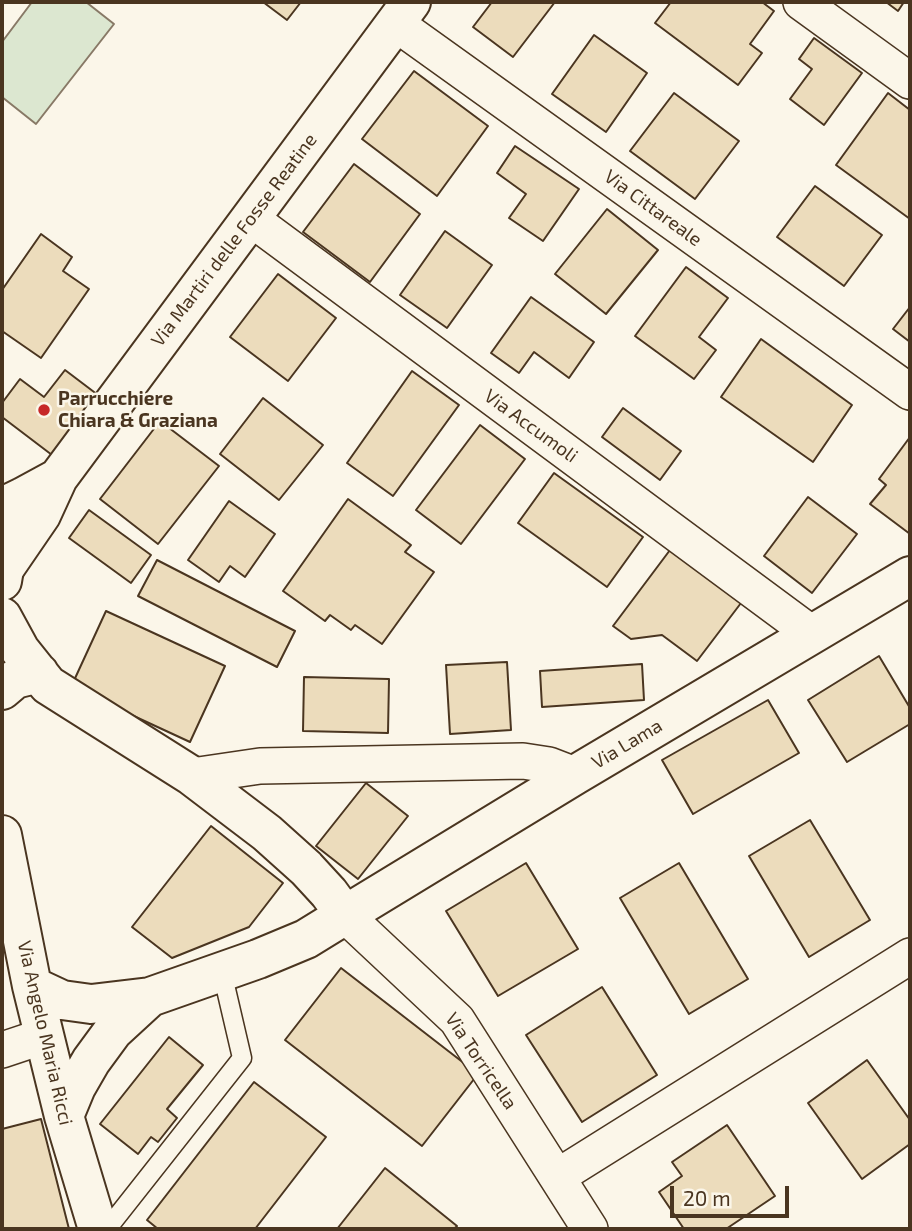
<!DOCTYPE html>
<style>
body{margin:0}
#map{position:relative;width:912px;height:1231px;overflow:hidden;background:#fbf6e9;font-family:"Exo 2",sans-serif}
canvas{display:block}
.frame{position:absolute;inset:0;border:4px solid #4a3520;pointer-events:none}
.scale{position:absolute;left:670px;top:1186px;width:119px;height:32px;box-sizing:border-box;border:4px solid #4a3520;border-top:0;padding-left:9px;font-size:21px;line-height:24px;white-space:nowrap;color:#4a3520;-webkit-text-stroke:5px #fbf6e9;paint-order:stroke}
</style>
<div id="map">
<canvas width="912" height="1231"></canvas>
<div class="frame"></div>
<div class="scale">20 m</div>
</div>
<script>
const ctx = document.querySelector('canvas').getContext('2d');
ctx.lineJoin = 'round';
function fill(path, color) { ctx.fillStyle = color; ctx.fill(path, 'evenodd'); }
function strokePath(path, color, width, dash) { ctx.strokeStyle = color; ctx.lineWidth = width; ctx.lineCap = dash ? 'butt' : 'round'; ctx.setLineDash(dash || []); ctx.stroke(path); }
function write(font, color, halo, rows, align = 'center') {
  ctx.font = font + ' "Exo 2",sans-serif'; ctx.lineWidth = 5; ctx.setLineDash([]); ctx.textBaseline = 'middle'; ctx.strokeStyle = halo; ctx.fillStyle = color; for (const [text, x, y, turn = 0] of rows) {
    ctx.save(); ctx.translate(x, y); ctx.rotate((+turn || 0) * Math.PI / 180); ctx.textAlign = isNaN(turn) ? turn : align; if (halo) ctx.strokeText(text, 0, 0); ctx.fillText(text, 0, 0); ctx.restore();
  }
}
const green = new Path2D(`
 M32,2h54l28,22 -78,100 -34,-27v-55z`);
fill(green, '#dce7d0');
strokePath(green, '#887966', 2);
const building = new Path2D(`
 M263,2h38l-14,18z
 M492,2h63l-42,55 -40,-30z
 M671,2h91l12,9 -24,33 12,9 -24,32 -83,-62z
 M886,2h18l-6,9z
 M594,35l53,38 -41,59 -54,-38z
 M814,38l48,35 -38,52 -34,-26 22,-30 -13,-10z
 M414,71l74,55 -51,70 -75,-57z
 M674,93l65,48 -44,58 -65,-48z
 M888,93l22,17v109l-74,-54z
 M515,146l64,43 -36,52 -34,-23 17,-24 -29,-21z
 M354,164l66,50 -50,68 -67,-50z
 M815,186l67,49 -38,51 -67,-49z
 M607,209l51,41 -52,64 -51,-40z
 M445,231l47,34 -45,63 -47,-33z
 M41,234l31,23 -9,14 26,18 -48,69 -39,-27v-41z
 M686,267l42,31 -29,39 17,13 -22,29 -59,-43z
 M278,274l58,44 -48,63 -58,-44z
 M531,297l63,45 -25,36 -35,-26 -15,21 -28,-20z
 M910,307v35l-17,-13z
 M761,339l91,66 -39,57 -92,-65z
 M65,370l33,25 -46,60 -50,-38v-14l18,-24 24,18z
 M412,371l47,34 -66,91 -46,-33z
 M263,398l60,47 -44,55 -59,-46z
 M623,408l58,43 -21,29 -58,-43z
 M160,421l59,45 -61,78 -58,-45z
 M480,425l45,34 -64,85 -45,-34z
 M910,437v97l-40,-30 16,-19 -7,-6z
 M554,473l89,64 -36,50 -89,-64z
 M808,497l49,37 -45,59 -48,-37z
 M348,499l63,46 -6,7 29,20 -52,72 -27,-19 -4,5 -21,-15 -5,6 -42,-30z
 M229,501l46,33 -30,43 -15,-11 -11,16 -31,-22z
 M89,510l62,45 -20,28 -62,-45z
 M670,550l71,53 -44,58 -35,-26 -31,4 -18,-13z
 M157,560l138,71 -18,36 -139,-71z
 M106,611l119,55 -35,76 -119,-55z
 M879,656l31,52v16l-63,38 -39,-62z
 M507,662l4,68 -61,4 -4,-69z
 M642,664l2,36 -102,7 -2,-36z
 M304,677l85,2 -1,54 -85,-2z
 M768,700l31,53 -106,61 -31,-54z
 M366,783l42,33 -50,63 -42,-33z
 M810,820l60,100 -61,37 -60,-101z
 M211,826l72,57 -34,44 -77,31 -40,-31z
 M526,863l52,86 -80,47 -52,-85z
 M679,863l69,116 -59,35 -69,-116z
 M341,968l137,106 -56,72 -137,-106z
 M602,987l55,88 -75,47 -56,-87z
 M169,1037l34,28 -36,44 10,9 -19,24 -7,-5 -13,17 -38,-30z
 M867,1060l43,60v24l-48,35 -54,-76z
 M254,1082l72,55 -71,92h-97l-11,-9z
 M41,1119l28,110h-67v-100z
 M727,1125l48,71 -49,33h-42l-25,-37 23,-16 -10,-14z
 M385,1168l72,58 -3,3h-117z`);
fill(building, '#ecdcbc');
strokePath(building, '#4a3520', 2);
const service = new Path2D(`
 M107,1229l135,-171 -20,-86`);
const minor = new Path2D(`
 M801,2l109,79
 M395,23l515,369
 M250,218l562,416
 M192,776l68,-10 263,-5 26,4 26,10
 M345,915l112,105 133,209
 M2,1050l42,-14
 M557,1177l353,-221`);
const secondary = new Path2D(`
 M2,507l21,-10 35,-19
 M4,569l37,-54 17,-37 353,-476
 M345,915l230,-140 335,-199`);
const primary = new Path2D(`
 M2,536l2,33 -2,12
 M2,617l18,33 28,35 144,91 75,57 39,35 23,25 16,22 -39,24 -48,20 -108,38 -37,34 -22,30 -15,26 -12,29
 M2,690l13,-11 24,-6
 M2,835l30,151 32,130 34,113
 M32,986l30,14 29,4 59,-7`);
strokePath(service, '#4a3520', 21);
strokePath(minor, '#4a3520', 38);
strokePath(secondary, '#4a3520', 42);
strokePath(primary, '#4a3520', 42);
strokePath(service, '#fbf6e9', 18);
strokePath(minor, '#fbf6e9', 35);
strokePath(secondary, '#fbf6e9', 38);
strokePath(primary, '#fbf6e9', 38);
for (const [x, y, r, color] of [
 [44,410,7,"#c62828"]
]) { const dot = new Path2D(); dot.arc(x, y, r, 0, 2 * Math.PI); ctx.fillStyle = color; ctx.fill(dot); strokePath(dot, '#fbf6e9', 2.5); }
write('19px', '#4a3520', '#fbf6e9', [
 ["Via Cittareale",653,208,36],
 ["Via Martiri delle Fosse Reatine",234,240,-53],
 ["Via Accumoli",531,426,36],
 ["Via Lama",627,744,-31],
 ["Via Angelo Maria Ricci",45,1033,77],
 ["Via Torricella",481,1061,56]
]);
write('bold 19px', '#4a3520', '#fbf6e9', [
 ["Parrucchiere",58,399],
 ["Chiara & Graziana",58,421]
], 'left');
</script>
